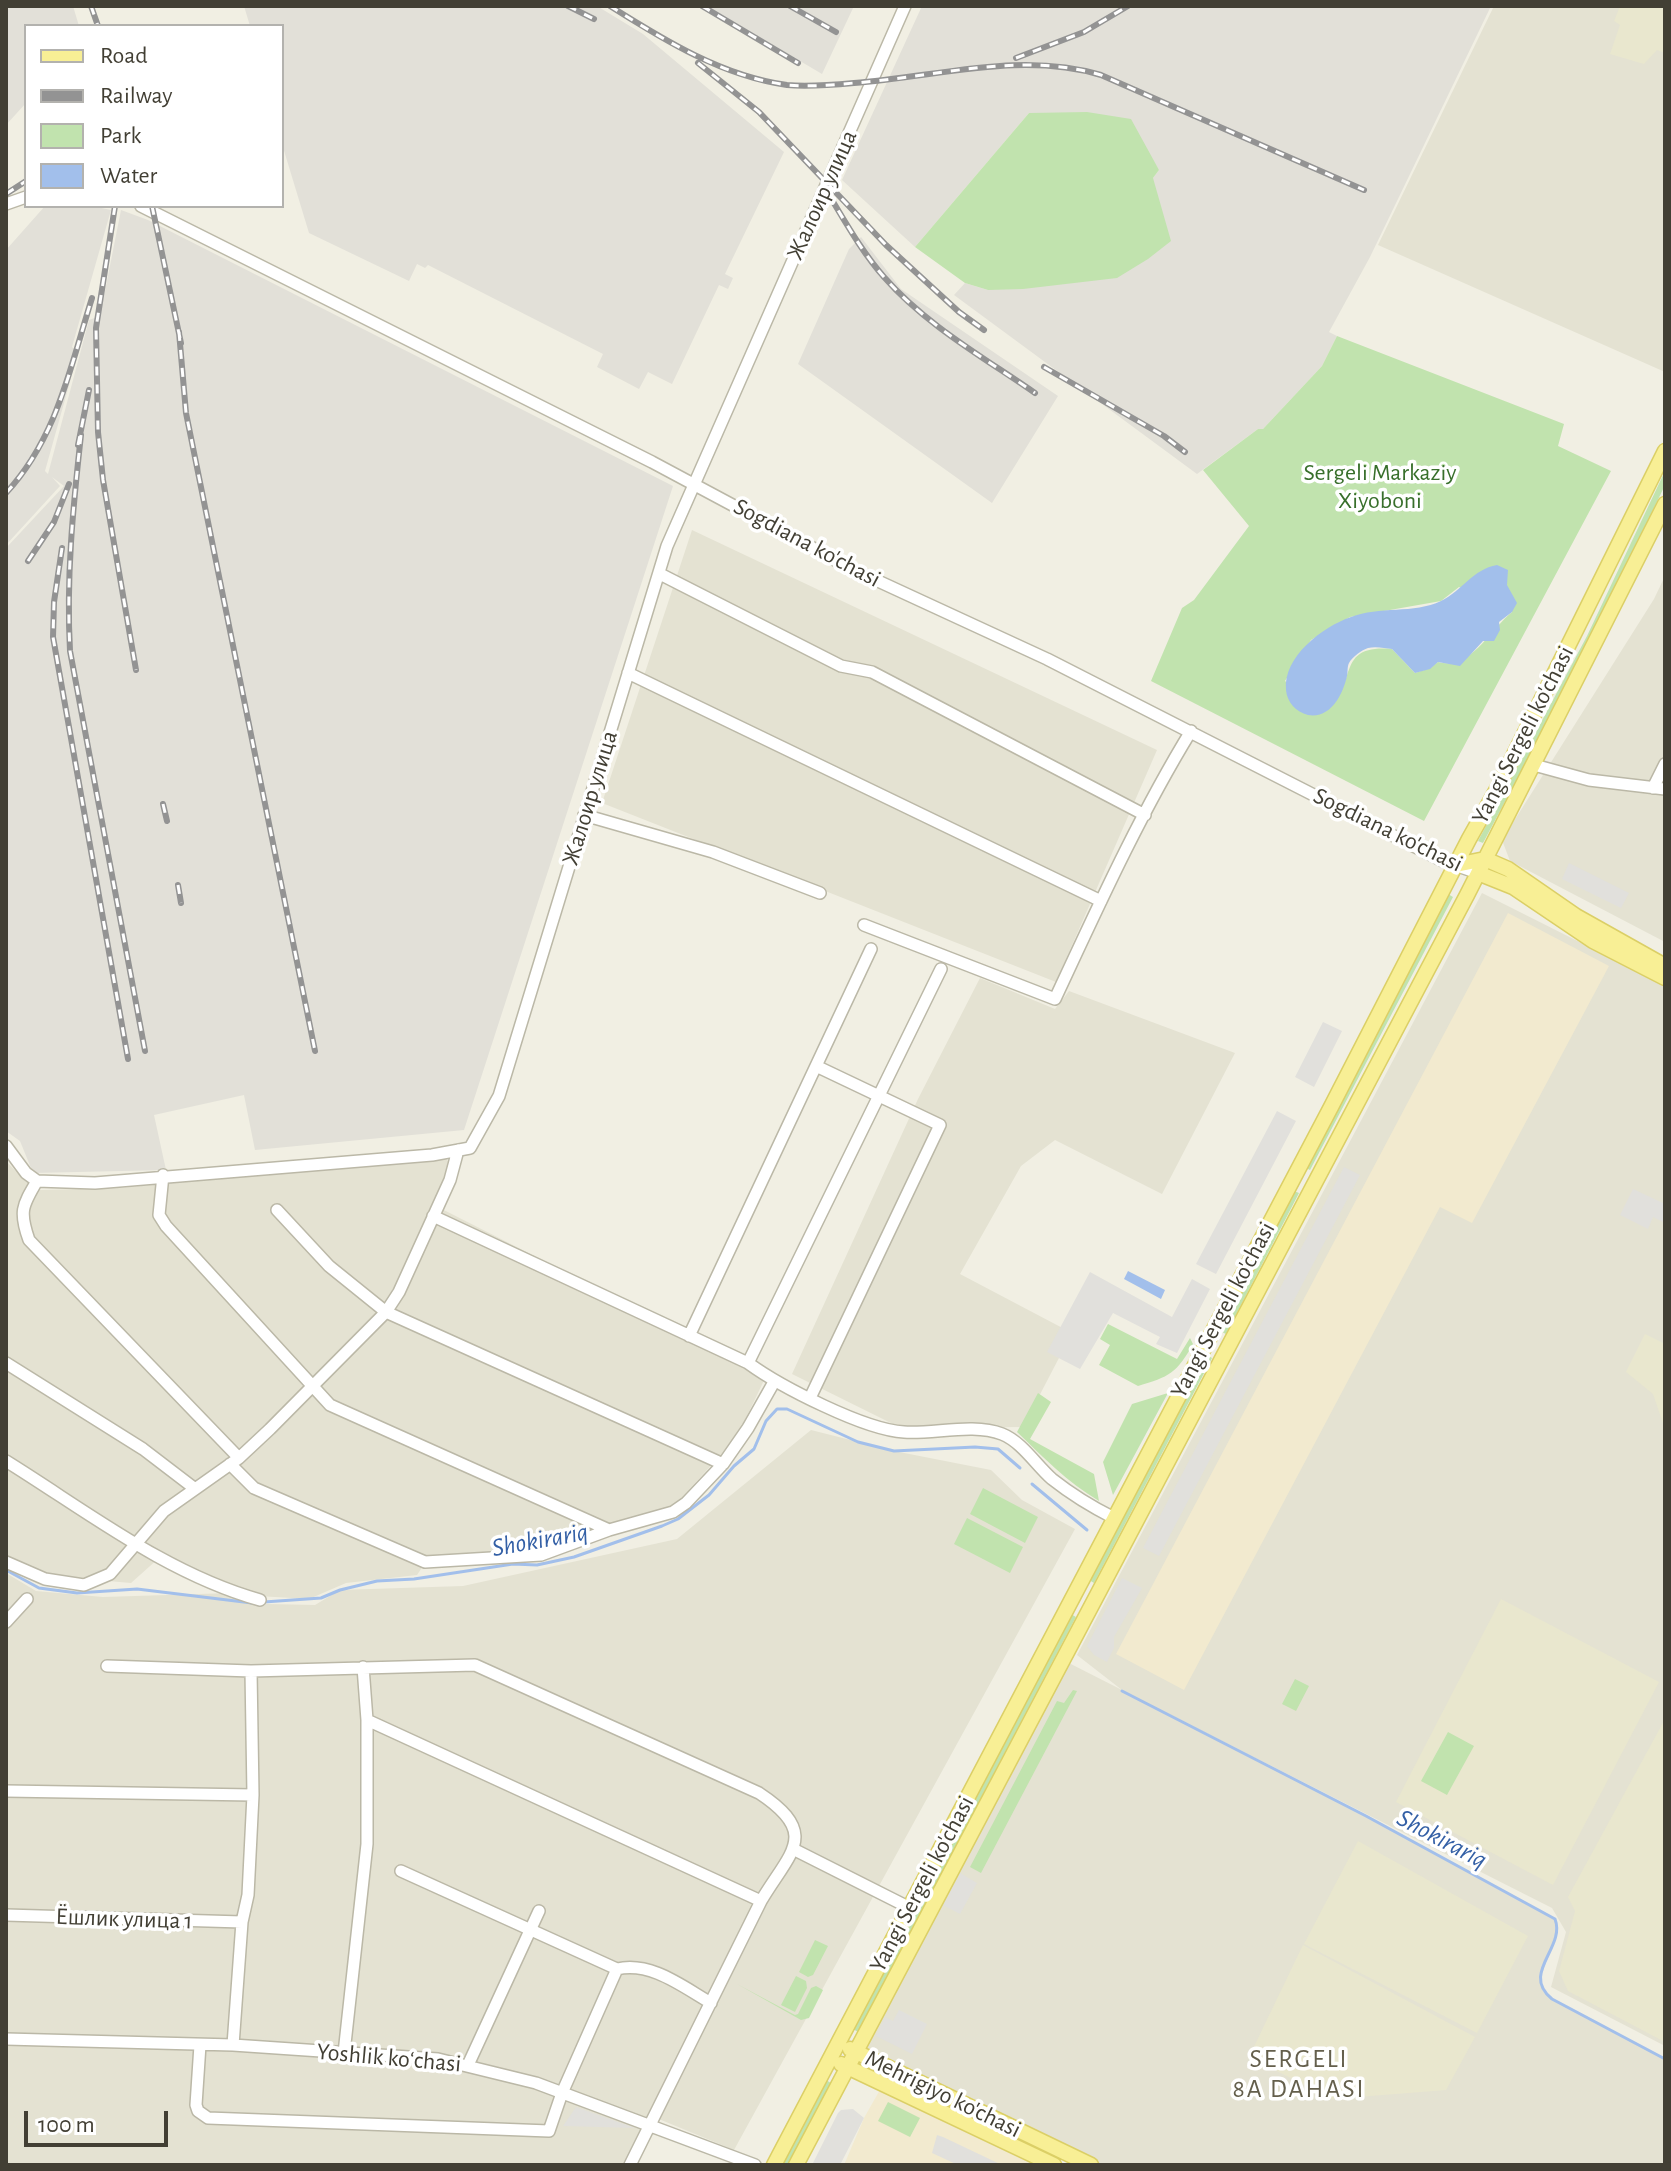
<!DOCTYPE html>
<meta charset="utf-8">
<style>
body{margin:0}
#map{position:relative;width:1671px;height:2171px;overflow:hidden;background:#f1efe3;font-family:"Alegreya Sans",sans-serif}
canvas{display:block}
.frame{position:absolute;inset:0;border:8px solid #423f34;pointer-events:none}
.legend{position:absolute;left:24px;top:24px;width:260px;height:184px;box-sizing:border-box;background:#fff;border:2px solid #b3b2ae;margin:0;padding:10px 14px;list-style:none;font-size:24px;color:#423f34}
.legend li{display:flex;align-items:center;gap:16px;height:40px}
.legend b{width:40px;border:2px solid #b3b2ae}
.scale{position:absolute;left:24px;top:2111px;width:144px;height:36px;box-sizing:border-box;border:4px solid #423f34;border-top:0;padding-left:10px;font-size:24px;line-height:28px;white-space:nowrap;color:#423f34;-webkit-text-stroke:6px #fff;paint-order:stroke}
</style>
<div id="map">
<canvas width="1671" height="2171"></canvas>
<div class="frame"></div>
<ul class="legend">
<li><b style="height:10px;background:#f8ef95"></b>Road</li>
<li><b style="height:10px;background:#939393"></b>Railway</li>
<li><b style="height:22px;background:#c1e3ae"></b>Park</li>
<li><b style="height:22px;background:#a2bfeb"></b>Water</li>
</ul>
<div class="scale">100 m</div>
</div>
<script>
const ctx = document.querySelector('canvas').getContext('2d');
ctx.lineJoin = 'round';
function fill(path, color) { ctx.fillStyle = color; ctx.fill(path, 'evenodd'); }
function strokePath(path, color, width, dash) { ctx.strokeStyle = color; ctx.lineWidth = width; ctx.lineCap = dash ? 'butt' : 'round'; ctx.setLineDash(dash || []); ctx.stroke(path); }
function write(font, color, halo, rows, align = 'center') {
  ctx.font = font + ' "Alegreya Sans",sans-serif'; ctx.lineWidth = 7; ctx.setLineDash([]); ctx.textBaseline = 'middle'; ctx.strokeStyle = halo; ctx.fillStyle = color; for (const [text, x, y, turn = 0] of rows) {
    ctx.save(); ctx.translate(x, y); ctx.rotate((+turn || 0) * Math.PI / 180); ctx.textAlign = isNaN(turn) ? turn : align; if (halo) ctx.strokeText(text, 0, 0); ctx.fillText(text, 0, 0); ctx.restore();
  }
}
fill(new Path2D(`
 M1494,6h171v366l-287,-127z
 M692,530l465,220 -101,232 -454,-179z
 M1665,576v366l-155,-81 -8,-21 152,-241z
 M1482,893l183,92v1061l-114,-59 15,-55 -14,-24 -409,-207 223,115 189,103 3,11 -18,49 3,12 9,8 113,60v106h-574l-235,-114 207,-391 59,30 -45,-35z
 M980,978l75,31 14,-18 166,62 -73,141 -107,-54 -34,26 -61,108 112,59 -49,94 -122,1 -109,-54 126,-275z
 M444,1156l4,5 -4,20 -12,23 335,170 -30,63 -72,79 -101,32 -141,18 -6,9 -71,8 -37,16 -51,-3 -99,-38 -28,25 -103,-9 -22,-16v-397l19,20 16,9 80,-2z
 M811,1430l83,21 97,19 31,30 53,29 -341,621 -80,-33 -24,48h-624v-592l30,18 67,6 128,-4 36,11 48,1 25,-15 123,-4 214,-47z`), '#e4e2d2');
fill(new Path2D(`
 M1508,913l101,53 -137,257 -32,-16 -256,483 -68,-36z
 M881,2088l187,77h-224l20,-47z`), '#f2eacf');
fill(new Path2D(`
 M6,6h67l6,20h-53v77l-20,22z
 M244,6h353l46,28 141,118 -59,122 8,4 -5,11 -9,-4 -47,99 -24,-12 -9,17 -42,-22 6,-13 -175,-89 -3,3 -8,-4 -8,17 -100,-48 -27,-89v-118h-32z
 M707,6h147l-32,68z
 M922,6h569l-121,251 -41,75 8,4 -15,30 -59,63h-5l-61,45 -243,-179 11,-12 23,7 165,-112 6,-8 -7,-10 -123,-47 -114,134 -73,-67z
 M45,206h47l19,4 -39,137 6,6 -33,118 3,3 41,-154 11,-4 21,-106 27,10 525,266 -209,644 -209,20 -11,-55 -90,20 12,55 -133,3 -13,-32 -14,-10v-583l58,-62 -12,-9 8,9 -54,59v-295z
 M861,237l40,52 157,107 -66,107 -194,-139 51,-115z`), '#e2e0d8');
fill(new Path2D(`
 M1620,6h45v47l-8,-3 -13,14 -34,-10 10,-29 -6,-4z
 M1645,1334l20,10v85l-12,-35 -27,-22z
 M1501,1599l158,83 -106,203 -157,-83z
 M1665,1719v323l-97,-51 -9,-20 16,-60 -7,-14z
 M1358,1841l170,95 -51,97 -173,-89z
 M1303,1945l172,92 -29,53 -114,9 -83,-42z`), '#e9e7ce');
fill(new Path2D(`
 M1087,112l44,7 28,51 -6,8 18,63 -23,18 -31,19 -94,11 -35,1 -23,-7 -50,-36 114,-134z
 M1337,336l227,88 -6,22 53,25 -187,350 -273,-140 31,-73 12,-8 55,-74 -46,-56 55,-41h5l59,-63zM1459,587l53,25c-22,18 -42,59 -74,50l-8,6 -15,5 -23,-24c-58,-5 -33,35 -66,62l-41,-30 26,-41 39,-23 91,-16z
 M1665,471v14l-73,153 -109,205 -5,-2 109,-205z
 M1448,894l5,3 -143,273 -4,-2z
 M1294,1191l5,2 -73,141 -6,-3z
 M1108,1324l69,35 13,-21 3,6c-16,29 -24,33 -55,42l-39,-21 11,-20 -10,-6z
 M1207,1355l5,3 -118,225 -5,-3z
 M1038,1393l13,9 -21,37 64,35 5,27c-32,-19 -56,-44 -82,-69z
 M1168,1393l-55,102 -10,-33 29,-58z
 M983,1488l55,29 -13,26 -55,-29z
 M967,1518l56,29 -13,26 -56,-29z
 M1071,1614l5,3 -218,415 -5,-3z
 M1295,1679l14,7 -13,25 -14,-7z
 M1073,1690l4,1 -96,182 -11,-6 87,-166 7,2z
 M1448,1732l26,14 -27,49 -26,-14z
 M815,1940l13,6 -15,29 -5,2 -9,-5z
 M796,1976l10,5 1,7 -12,24 -14,-7z
 M737,1984l58,31 3,-1 13,-26 5,-2 7,4 -14,28 -8,2z
 M826,2080l5,3 -43,82h-7z
 M888,2102l32,16 -10,19 -32,-16z`), '#c1e3ae');
fill(new Path2D(`
 M1569,863l60,30 -8,15 -59,-29z
 M1323,1022l19,9 -28,56 -19,-10z
 M1277,1111l19,10 -80,153 -20,-10z
 M1344,1167l16,8 -201,381 -16,-8z
 M1633,1189l32,15v19l-12,-6 -5,12 -28,-14z
 M1090,1272l82,45 20,-38 18,10 -33,64 -21,-9 4,-7 -47,-24 -33,56 -33,-17z
 M1122,1578l20,10 -28,49v11l-7,14 -13,-7 -7,-9z
 M960,1873l17,10 -17,31 -17,-9z
 M899,2010l28,14 -15,30 -36,-18 9,-19 8,4z
 M576,2107l59,21 -72,-2z
 M853,2109l11,9 -24,47h-28l26,-52 3,-3z
 M937,2135l6,2 59,28h-44l-26,-12z`), '#e1e0dc');
fill(new Path2D(`
 M1497,565l11,5 -1,15 10,18 -5,9 -13,10 1,8 -6,11h-11l-23,25 -22,-4 -8,7 -15,4 -23,-24c-7,-1 -17,-3 -24,-1 -6,2 -16,9 -19,15 -2,4 -1,9 -2,13 -4,18 -16,43 -39,39 -12,-3 -21,-13 -22,-25 -3,-33 36,-63 65,-73 28,-11 63,-3 90,-16 21,-10 32,-32 56,-36z
 M1128,1271l37,19 -4,9 -37,-20z`), '#a2bfeb');
strokePath(new Path2D(`
 M1032,1484l55,46
 M6,1570l33,18 38,5 60,-4 115,14
 M264,1602l57,-4 19,-8 37,-9 37,-2 99,-15 24,1 37,-8 88,-31 16,-7 31,-24 25,-29 20,-17 12,-28 11,-12h10l71,33 36,9 81,-4 23,2 22,19
 M1122,1691l244,125 189,103c11,29 -35,54 -3,80l113,60`), '#a2bfeb', 3);
const minor = new Path2D(`
 M6,204l20,-7
 M141,206l511,256 200,107 195,90 396,202 35,12
 M660,574l181,92 31,6 273,143
 M628,673l473,228
 M1534,765l55,15 76,9
 M1653,788l12,-24
 M584,815l129,37 107,41
 M864,925l191,74c42,-90 84,-183 136,-268
 M6,1146l20,27 11,8 58,2 337,-28 38,-7 29,-52 168,-550 238,-540
 M163,1175l-4,40 7,11 164,179 279,125 64,-18 13,-9 37,-39 25,-36 26,-46
 M37,1181c-15,25 -18,31 -8,59l210,218
 M277,1210l52,56 57,46 337,152
 M433,1216l315,147c33,24 117,67 156,69 31,2 69,-9 98,2 20,8 34,31 50,45 19,15 40,28 62,39
 M689,1336l182,-387
 M6,1363l137,86 51,39
 M748,1363l193,-394
 M810,1398l130,-273 -124,-59
 M6,1461c82,51 161,113 254,139
 M230,1464l24,24 171,74 116,-7 68,-25
 M6,1562l39,17 39,6 26,-11 54,-63 75,-53 31,-29 116,-117 13,-20 51,-112 8,-30
 M6,1622l21,-23
 M107,1666l144,5 224,-6 284,128c62,41 31,59 2,108l-131,264
 M367,1720l394,181
 M6,1791l247,4
 M795,1850l115,58
 M401,1871l216,98c34,-8 66,18 94,34
 M6,1915l236,7
 M6,2039l227,6 205,14 98,24 219,82
 M200,2045l-4,60 2,6 10,7 341,13 13,-38 55,-124
 M233,2045l9,-123 6,-27 5,-100 -2,-124
 M344,2053l23,-209v-124l-4,-53
 M468,2065l71,-154`);
const major = new Path2D(`
 M1456,865l29,-6 23,10 68,47 89,50
 M1478,873l35,14 80,54 72,37
 M850,2049l241,116
 M841,2064l213,101
 M774,2165l557,-1058 138,-268 27,-48 169,-340
 M796,2165l671,-1270 198,-391`);
strokePath(minor, '#bbb8a7', 14);
strokePath(major, '#dbcf66', 17);
strokePath(minor, '#fff', 11);
strokePath(major, '#f8ef95', 14);
const rail = new Path2D(`
 M91,6l7,20
 M568,6l26,13
 M610,6c54,34 112,70 177,79 22,2 45,0 67,-2 83,-6 166,-32 247,-8l263,115
 M702,6l96,57
 M790,6l46,26
 M1016,58l68,-26 44,-26
 M698,63l61,49 127,133 73,67 25,18
 M6,194l20,-13
 M829,195c17,28 33,57 55,82 42,48 99,80 151,116
 M115,206l-19,122 2,104 5,48 33,190
 M152,206l29,137
 M179,332l7,81 129,638
 M1044,367l120,69 21,16
 M81,435c-8,72 -15,143 -11,216l75,400
 M78,445l11,-55
 M6,493c51,-55 64,-125 86,-195
 M62,548l-8,54 -1,35 75,422
 M28,561l26,-39 15,-38
 M163,804l4,17
 M178,885l3,18`);
strokePath(rail, '#939393', 6);
strokePath(rail, '#fff', 3, [9]);
write('24px', '#423f34', '#fff', [
 ["Жалоир улица",822,195,-66],
 ["Sogdiana ko'chasi",807,543,28],
 ["Yangi Sergeli ko'chasi",1523,735,-63],
 ["Жалоир улица",590,798,-73],
 ["Sogdiana ko'chasi",1388,830,26],
 ["Yangi Sergeli ko'chasi",1223,1310,-62],
 ["Yangi Sergeli ko'chasi",922,1884,-62],
 ["Ёшлик улица 1",124,1919,2],
 ["Yoshlik koʻchasi",389,2058,5],
 ["Mehrigiyo ko'chasi",943,2094,26]
]);
write('24px', '#386f2b', '#fff', [
 ["Sergeli Markaziy",1380,473],
 ["Xiyoboni",1380,501]
]);
write('italic 26px', '#3460a6', '#fff', [
 ["Shokirariq",540,1540,-10],
 ["Shokirariq",1442,1839,28]
]);
ctx.letterSpacing = '2px';
write('26px', '#645f4c', '#fff', [
 ["SERGELI",1299,2059],
 ["8A DAHASI",1299,2089]
]);
ctx.letterSpacing = '0px';
</script>
